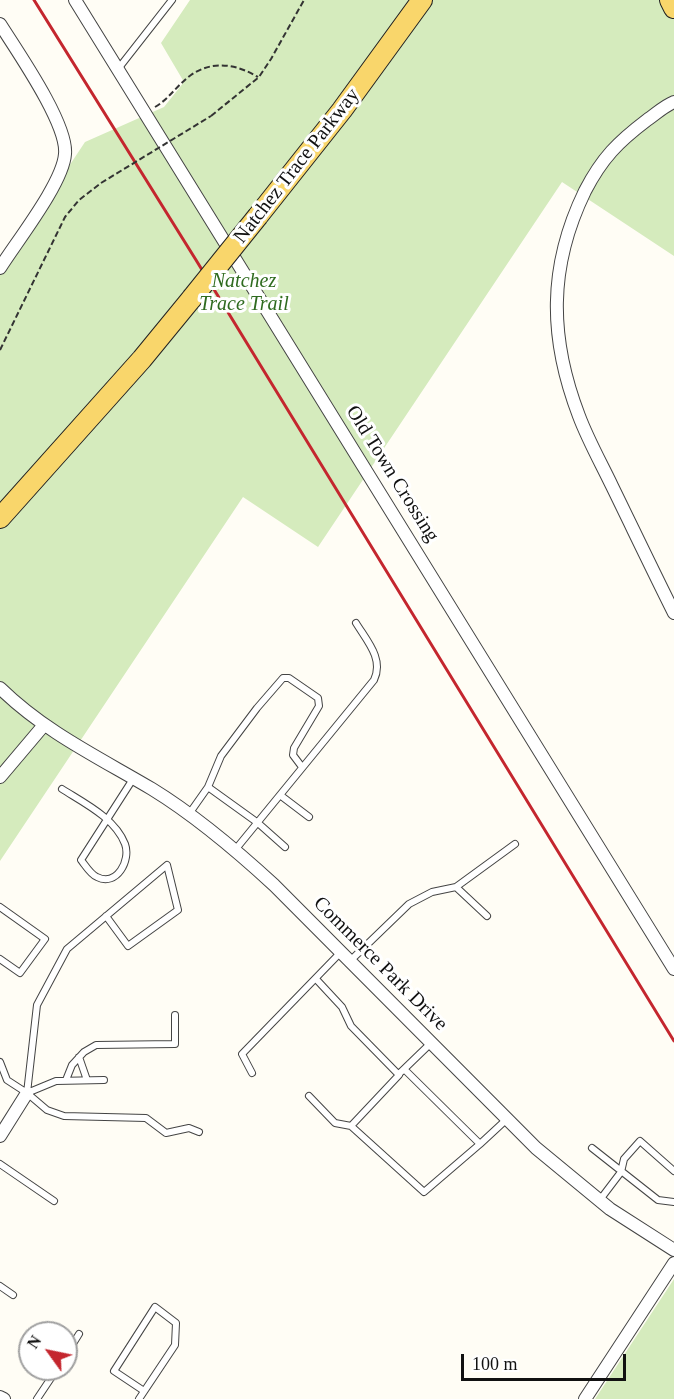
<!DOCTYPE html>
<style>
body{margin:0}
#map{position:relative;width:674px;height:1399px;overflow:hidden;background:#fffdf5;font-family:Georgia,serif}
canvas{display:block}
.north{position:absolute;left:18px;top:1321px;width:60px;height:60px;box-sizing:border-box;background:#fff;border:2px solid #a0a0a0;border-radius:50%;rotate:303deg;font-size:16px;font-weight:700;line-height:24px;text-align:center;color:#111}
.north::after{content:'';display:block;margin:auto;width:21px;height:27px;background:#c4262e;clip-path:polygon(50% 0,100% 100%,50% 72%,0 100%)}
.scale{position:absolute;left:461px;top:1354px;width:165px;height:27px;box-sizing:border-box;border:3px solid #111;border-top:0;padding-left:8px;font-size:18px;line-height:21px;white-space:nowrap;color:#111;-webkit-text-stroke:4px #fff;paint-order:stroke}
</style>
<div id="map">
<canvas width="674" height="1399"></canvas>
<div class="north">N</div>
<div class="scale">100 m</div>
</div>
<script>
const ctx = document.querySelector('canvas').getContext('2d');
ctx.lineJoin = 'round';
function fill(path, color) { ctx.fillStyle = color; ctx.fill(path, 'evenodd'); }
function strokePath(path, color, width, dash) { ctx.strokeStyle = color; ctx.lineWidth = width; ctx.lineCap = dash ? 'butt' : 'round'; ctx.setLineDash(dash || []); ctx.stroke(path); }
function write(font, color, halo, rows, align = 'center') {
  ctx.font = font + ' Georgia,serif'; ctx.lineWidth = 6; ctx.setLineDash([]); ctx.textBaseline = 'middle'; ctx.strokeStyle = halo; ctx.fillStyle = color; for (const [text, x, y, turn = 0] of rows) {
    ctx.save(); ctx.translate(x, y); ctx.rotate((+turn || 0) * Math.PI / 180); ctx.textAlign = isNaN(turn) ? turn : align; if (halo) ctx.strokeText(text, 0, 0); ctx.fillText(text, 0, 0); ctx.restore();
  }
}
fill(new Path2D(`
 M190,0h484v256l-112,-74 -244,365 -75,-50 -243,364v-591l85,-128 79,-35 20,-25 -23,-39z
 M674,1279v120h-79z`), '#d5ebbd');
const lane = new Path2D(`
 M118,69l54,-69
 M208,787l50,36 27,24
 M62,789c22,14 53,29 63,55 6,16 -8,43 -28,33 -6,-2 -12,-12 -16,-17l52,-81
 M280,795l29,22
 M189,814l19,-27 13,-31 36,-48 26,-30h6l29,20 1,8 -25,42 -1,7 9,12
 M235,850l139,-170c10,-21 -7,-39 -18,-57
 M456,887l31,29
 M0,907l45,32 -25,34 -20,-14
 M350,961l59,-57 23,-12 24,-5 59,-43
 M79,1057l8,23
 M0,1062l7,18 20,13 20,17 17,6 82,2 20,15 23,-5 10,4
 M404,1069l76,75 27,-25
 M401,1072l30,-29
 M252,1073l-10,-19 99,-102
 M66,1080l6,-15 12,-13 12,-7 79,-1v-29
 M27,1093l10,-88 30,-56 100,-84 11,45 -50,36 -22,-30
 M27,1093l29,-12 48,-1
 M309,1096l26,27 16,3 48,-51 -48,-49 -9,-19 -26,-28
 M351,1126l73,66 56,-48
 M592,1148l66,52 16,2
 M0,1164l54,37
 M599,1201l22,-29 3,-13 16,-18 34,30
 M0,1286l13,9
 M66,1355l13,-21
 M37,1399l20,-30
 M139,1399l36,-54 1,-22 -21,-16 -41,64 30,20`);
const street = new Path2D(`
 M75,0l599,969
 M0,24c17,27 68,100 65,130 -2,29 -48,87 -65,114
 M674,102c-10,4 -18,12 -27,18 -29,22 -45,38 -62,71 -37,76 -36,147 -6,225 9,24 22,47 33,70 21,43 41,85 62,127
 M0,688c45,44 98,69 152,101 44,27 84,61 122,96l262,263 74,61 64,41
 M0,777l44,-52
 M0,1136l27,-43
 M0,1397l4,2
 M585,1399l89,-136`);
const primary = new Path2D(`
 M670,0l4,8
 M258,216l84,-106 80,-110
 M0,518l142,-159 50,-61`);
strokePath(lane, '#444', 8);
strokePath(street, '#444', 14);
strokePath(primary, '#222', 22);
strokePath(new Path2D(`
 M155,107c14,-8 22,-22 36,-32 22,-15 45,-11 67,2
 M211,116l48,-39 12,-18 33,-59
 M0,350l65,-133 14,-17 22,-17`), '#333', 2, [6, 3]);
strokePath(lane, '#fff', 6);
strokePath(street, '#fff', 12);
strokePath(primary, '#f9d66b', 20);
strokePath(new Path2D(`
 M34,0l162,260 478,781`), '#c4262e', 3);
const primaryBridge = new Path2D(`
 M192,298l66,-82`);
strokePath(primaryBridge, '#222', 22, []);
strokePath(new Path2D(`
 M101,183l110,-67`), '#333', 2, [6, 3]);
strokePath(primaryBridge, '#f9d66b', 20);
write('20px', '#111', '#fff', [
 ["Natchez Trace Parkway",297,166,-52],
 ["Old Town Crossing",392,474,58],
 ["Commerce Park Drive",380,964,45]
]);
write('italic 20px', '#2f6b1f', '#fff', [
 ["Natchez",244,282],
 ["Trace Trail",244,305]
]);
</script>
